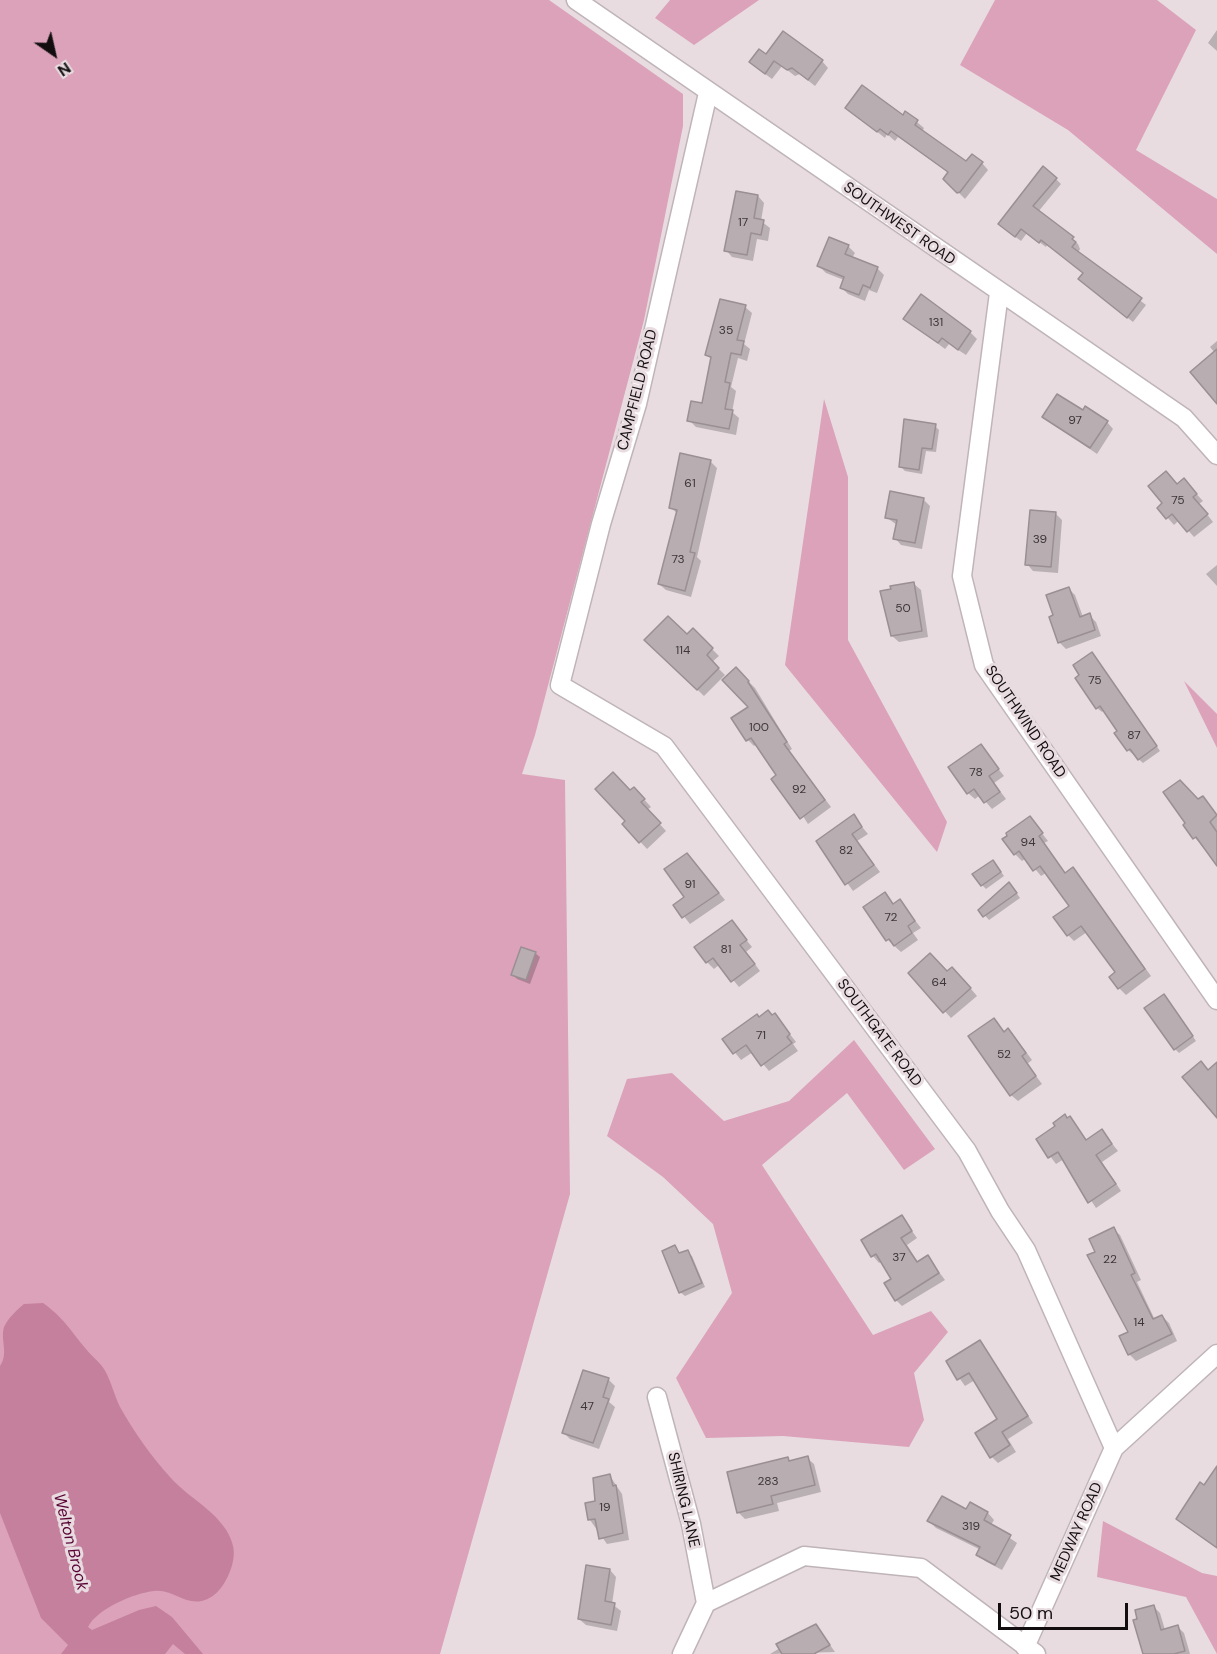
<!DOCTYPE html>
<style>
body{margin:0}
#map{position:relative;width:1217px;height:1654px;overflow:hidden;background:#e8dce1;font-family:"DM Sans",sans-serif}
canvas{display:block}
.north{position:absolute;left:24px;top:24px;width:60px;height:60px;-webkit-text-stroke:4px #e8dce1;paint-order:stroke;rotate:146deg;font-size:16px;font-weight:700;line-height:24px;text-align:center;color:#120e10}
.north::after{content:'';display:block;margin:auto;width:21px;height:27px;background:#120e10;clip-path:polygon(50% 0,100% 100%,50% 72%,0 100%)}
.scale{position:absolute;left:998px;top:1603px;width:130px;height:27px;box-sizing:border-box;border:3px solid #120e10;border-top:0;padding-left:8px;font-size:18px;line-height:21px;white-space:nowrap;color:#120e10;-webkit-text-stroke:4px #e8dce1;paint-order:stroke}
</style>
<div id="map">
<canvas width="1217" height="1654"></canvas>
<div class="north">N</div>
<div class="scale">50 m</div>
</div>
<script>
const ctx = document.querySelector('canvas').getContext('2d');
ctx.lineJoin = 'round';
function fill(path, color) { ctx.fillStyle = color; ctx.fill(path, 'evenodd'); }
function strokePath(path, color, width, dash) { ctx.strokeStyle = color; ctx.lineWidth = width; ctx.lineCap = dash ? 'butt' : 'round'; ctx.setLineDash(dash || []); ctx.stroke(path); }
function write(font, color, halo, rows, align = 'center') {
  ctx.font = font + ' "DM Sans",sans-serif'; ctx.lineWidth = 6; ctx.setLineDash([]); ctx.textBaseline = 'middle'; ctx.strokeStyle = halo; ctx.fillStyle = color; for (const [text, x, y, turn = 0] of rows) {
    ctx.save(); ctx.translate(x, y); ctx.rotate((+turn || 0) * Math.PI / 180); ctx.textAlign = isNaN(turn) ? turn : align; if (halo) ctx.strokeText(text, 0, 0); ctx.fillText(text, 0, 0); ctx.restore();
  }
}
fill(new Path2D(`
 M0,0h549l134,94v32l-39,194 -109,415 -13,39 43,6 5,414 -130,460h-440z
 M670,0h89l-65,45 -39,-27z
 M995,0h162l39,30 -60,120 81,49v55l-149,-124 -108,-65z
 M824,399l24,78v163l99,182 -10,30 -152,-187z
 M1184,681l33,33v34z
 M854,1040l81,109 -31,21 -57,-77 -85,72 111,170 58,-24 17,21 -34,41 10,47 -15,27 -126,-11 -77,2 -30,-60 56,-85 -19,-69 -50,-47 -56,-41 20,-57 45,-6 52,48 65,-20z
 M1103,1521l99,52 15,3v78l-31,-57 -89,-20z`), '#dba2b9');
fill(new Path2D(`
 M43,1303c21,15 27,27 43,46 5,7 14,13 18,20 7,11 10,26 16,38 14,25 31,49 50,70 20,23 56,38 63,69 4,15 -7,40 -19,49 -24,18 -38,-7 -60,-4 -20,2 -57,18 -66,36l4,3 47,-20 17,-4 16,11 31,37h-18l-12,-10 -8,10h-104l7,-9 -27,-27 -41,-105v-147c9,-13 0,-26 4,-39 4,-9 13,-17 20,-23z`), '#c5809d');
fill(new Path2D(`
 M1217,30v21l-9,-8z
 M766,56l56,5 6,7 -13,18 -15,-12 -5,2 -13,-10 -10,13 -15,-11z
 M847,108l56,9 3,-4 18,15 -2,4 44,32 16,-1 6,7 -23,29 -20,-20 4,-6 -51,-36 -3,4 -8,-7 -2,4z
 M1056,179l5,5 -23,28 40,32 2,5 -2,4 68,52 -13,17 -47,-37 -1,-12 -38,-28 -1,2 -19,-14 -6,8 -16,-12z
 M758,196l6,7 -3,18 9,7 -2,13 -11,-2 -4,22 -21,-4 -6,-7z
 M848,246l7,7 -3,5 25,10 7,7 -7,18 -8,-3 -4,11 -17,-7 -7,-7 3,-7 -18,-7 -7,-7z
 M745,307l7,6 -8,31 6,5 -3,12 -9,-3 -7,29 5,4 -4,21 7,6 -3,17 -40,-8 -7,-7 15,-15 8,-45 -5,-5z
 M905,319l65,13 7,7 -11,16 -17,-11 -4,5z
 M1217,341v60l-2,-48 -5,-6z
 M1083,412l24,10 6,7 -16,25 -53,-37z
 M935,426l4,4 -3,22 -10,-1 -4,23 -17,-3 -4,-4z
 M710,461l7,7 -20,89 4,4 -10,36 -25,-7 -7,-6 19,-70 -8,-7z
 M1177,486l13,1 13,14 -4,3 14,18 -19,15 -15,-17 -5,5 -15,-17z
 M923,499l7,7 -8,43 -21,-4 -6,-7 2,-13 -11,-8z
 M1055,513l7,7 -4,53 -25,-2 -6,-7z
 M1217,565v21l-11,-12z
 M914,584l7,6 7,47 -29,5 -7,-6z
 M1068,588l7,7 8,22 6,-2 7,7 5,14 -35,13 -7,-7 -4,-26z
 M693,630l26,26 -7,6 13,13 -21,21 -58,-56 41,-3z
 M1096,658l64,93 -17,12 -15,-13 -12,-16 3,-3 -15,-21 -2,2 -5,-4 -20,-30z
 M736,669l19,19 37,61 -3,2 42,56 -23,17 -51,-80 -3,2 -6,-6 2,-33z
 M980,746l24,30 -10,7 12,16 -14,10 -12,-14 -5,4 -7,-6z
 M630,792l10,3 11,12 -4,3 19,21 -19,18 -23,-25 3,-3z
 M1203,798l14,17v49l-32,-38 13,-25z
 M853,816l15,18 -11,7 23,31 -27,19 -35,-49z
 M1030,818l18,23 -4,2 22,31 13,2 72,100 -25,19 -7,-7 -2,-16 -30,-40 -13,9 -6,-6 3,-28 -25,-34 -5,3 -15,-18 -4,3 -7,-7 -11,-14z
 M693,862l32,38 -35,24 -15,-19 11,-8z
 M997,866l7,10 -18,13 -4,-4z
 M1013,888l7,10 -31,22 -9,-10z
 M885,894l9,11 6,-4 21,27 -8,5 5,7 -17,12 -13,-12 -23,-33z
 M731,921l21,26 -6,5 14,19 -21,16 -19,-23 -6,5 -7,-7z
 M535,953l5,4 -10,27 -13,-5 -4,-4z
 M910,973l49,2 18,21 -26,22z
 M1168,1000l28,41 -17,12 -4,-4z
 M775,1015l21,27 -3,2 5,7 -29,20 -16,-19 -12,8 -17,-21z
 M994,1019l11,14 3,-3 7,7 17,23 -5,4 15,20 -24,17 -7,-6z
 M1070,1118l17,23 15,-10 16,20 -16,11 19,29 -25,17 -32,-49 -8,5 -18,-24z
 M902,1217l15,21 -10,7 11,17 9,-6 18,24 -43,26 -6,-6 -3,-21 -11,-18 -3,2 -6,-7 -10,-15z
 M1113,1229l7,6 21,45 -4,2 18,38 7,-4 7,7 8,18 -41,20 -7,-7 1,-22 -33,-79z
 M675,1247l5,7 7,-2 5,4 13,31 -20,9 -5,-4z
 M980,1342l53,81 -25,16 8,13 -18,11 -6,-6 7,-38 -24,-39 -10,6 -17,-24z
 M608,1379l7,7 -6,16 6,5 -16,42 -29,-10 -6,-6z
 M807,1458l7,6 7,28 -44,11 2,8 -34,8 -7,-7 50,-53 3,3z
 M610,1476l12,18 7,46 -22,4 -17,-24z
 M971,1504l17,9 6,7 -3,5 26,18 -15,27 -17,-9 -7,-7 3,-4 -45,-22 -7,-7 37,-10z
 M610,1570l6,7 -4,27 9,7 -4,20 -31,-6 -7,-6z
 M1153,1606l7,7 5,17 13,-3 6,6 6,21h-44z
 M816,1625l19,27 -65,2 10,-6z`), '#0003');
const building = new Path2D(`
 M783,31l40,29 -15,20 -16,-12 -5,2 -13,-9 -9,13 -16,-12 10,-13 7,5z
 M862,85l41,30 2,-4 13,9 -3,5 51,36 6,-7 11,8 -23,30 -3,1 -14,-14 5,-7 -57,-41 -3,4 -8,-6 -3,3 -32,-24z
 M1043,166l14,12 -24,28 41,31 -2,2 4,3 -4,5 70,51 -15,20 -49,-39 5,-6 -42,-33 -2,3 -18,-14 -6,8 -17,-13z
 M736,191l22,4 -4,23 10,2 -3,15 -10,-2 -4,22 -23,-4z
 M829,237l20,8 -4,9 33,13 -8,21 -7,-3 -4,10 -19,-7 4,-11 -27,-11z
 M921,294l50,37 -13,19 -16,-12 -4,5 -35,-24z
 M720,299l26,6 -9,35 7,1 -3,14 -10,-2 -6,29 5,1 -5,26 8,1 -4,19 -42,-8 4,-20 11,2 9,-46 -6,-2z
 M1217,349v55l-27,-32z
 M1057,394l26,16 2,-4 23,15 -18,27 -48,-31z
 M904,419l32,5 -4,25 -10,-1 -3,22 -20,-3z
 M680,453l31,7 -21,92 5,1 -10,38 -27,-7 19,-74 -8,-2z
 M1166,471l11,13 7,-6 13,16 -4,3 15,17 -21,18 -15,-18 -6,5 -9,-11 5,-5 -14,-17z
 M890,491l34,7 -9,45 -22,-4 4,-19 -12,-2z
 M1030,510l26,2 -5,55 -26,-2z
 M914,582l8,49 -31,5 -11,-45 11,-2 -1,-3z
 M1069,587l11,30 10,-4 5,17 -37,13 -9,-26 4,-2 -7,-20z
 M668,616l19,18 6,-6 20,20 -6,7 12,13 -22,22 -53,-50z
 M1092,652l65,94 -19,14 -8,-11 -3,2 -13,-18 3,-2 -17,-25 -4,3 -21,-31 4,-3 -6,-10z
 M736,667l13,14 -1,1 39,60 -3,2 41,56 -25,19 -29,-40 5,-4 -25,-37 -5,3 -15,-23 17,-11 -26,-27z
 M981,744l18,25 -10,7 11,16 -16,11 -10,-14 -7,5 -19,-27z
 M613,772l17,18 4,-3 11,12 -4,3 20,21 -22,20 -17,-19 3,-3 -30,-32z
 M1180,780l18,19 5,-3 14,19 -7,7 7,10v34l-21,-29 -3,2 -10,-14 2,-2 -22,-31z
 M854,814l8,13 -10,7 22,31 -29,20 -29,-44z
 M1030,816l13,17 -4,3 26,37 8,-6 72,102 -27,20 -9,-12 6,-5 -34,-46 -14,10 -14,-19 16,-11 -29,-40 -7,5 -14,-20 -5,4 -12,-16 5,-3 -1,-3z
 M687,853l32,40 -37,25 -9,-13 11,-8 -20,-28z
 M993,860l8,12 -20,14 -9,-12z
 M1009,882l8,11 -34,24 -5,-7z
 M885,892l8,12 7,-5 15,22 -7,5 4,7 -18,13 -5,-7 -3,2 -23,-34z
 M732,920l15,20 -7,5 15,19 -24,18 -18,-24 -7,5 -12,-16z
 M521,947l15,5 -10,28 -15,-5z
 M930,953l17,18 5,-4 19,21 -28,25 -35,-40z
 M1164,994l29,42 -19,14 -30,-42z
 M768,1010l4,5 3,-2 15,21 -3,3 5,6 -31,23 -15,-21 -13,9 -11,-15 35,-25 2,3z
 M994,1018l10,14 4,-4 18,25 -4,3 14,20 -26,20 -42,-60z
 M1201,1061l7,9 9,-8v56l-35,-41z
 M1065,1114l2,4 3,-2 16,24 16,-11 10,15 -16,11 20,29 -28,19 -30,-51 -10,6 -12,-19 19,-13 -2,-3z
 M902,1215l10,16 -11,7 16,24 11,-7 11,18 -44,28 -11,-18 7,-4 -15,-25 -5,3 -10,-17z
 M1114,1227l21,46 -4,2 22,44 9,-4 10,19 -44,21 -9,-19 9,-4 -41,-77 8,-3 -6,-13z
 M675,1245l4,8 9,-3 14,33 -23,10 -17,-42z
 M980,1340l48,76 -26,16 8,13 -20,13 -15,-25 22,-14 -28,-46 -12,7 -11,-19z
 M583,1370l26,8 -6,19 6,2 -16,44 -31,-10z
 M808,1456l7,29 -44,11 2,8 -36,9 -10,-41 61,-15 1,4z
 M1217,1466v82l-41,-29 24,-37 4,3z
 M610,1474l3,12 3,-1 7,48 -24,6 -4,-20 -7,1 -3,-17 10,-2 -2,-23z
 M942,1496l24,13 4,-7 18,10 -4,8 27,15 -16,30 -19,-10 4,-8 -53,-26z
 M586,1565l24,4 -5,32 10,2 -4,22 -33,-6z
 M1154,1605l7,25 17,-5 7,26 -11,3h-31l-10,-34 4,-1 -2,-9z
 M816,1624l14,21 -16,9h-32l-6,-10z`);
fill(building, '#b8adb1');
strokePath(building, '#9a8f93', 1.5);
const street = new Path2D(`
 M576,0l608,418 33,37
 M708,93l-71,311 -36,120 -41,161 104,61 303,405 33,60 26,39 88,198
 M999,293l-37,283 22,89 233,335
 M657,1397l34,127 15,79
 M1025,1647l89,-199 103,-94
 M682,1654l24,-51 98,-47 117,12 115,86`);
strokePath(street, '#bfb4b8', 21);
strokePath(street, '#fff', 18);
write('12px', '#3c3638', null, [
 ["17",743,223],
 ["131",936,323],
 ["35",726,331],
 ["97",1075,421],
 ["61",690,484],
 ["75",1178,501],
 ["39",1040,540],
 ["73",678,560],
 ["50",903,609],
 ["114",683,651],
 ["75",1095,681],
 ["100",759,728],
 ["87",1134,736],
 ["78",976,773],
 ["92",799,790],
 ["94",1028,843],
 ["82",846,851],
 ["91",690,885],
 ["72",891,918],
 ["81",726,950],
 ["64",939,983],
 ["71",761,1036],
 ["52",1004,1055],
 ["37",899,1258],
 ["22",1110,1260],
 ["14",1139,1323],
 ["47",587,1407],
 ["283",768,1482],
 ["19",605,1508],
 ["319",971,1527]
]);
write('15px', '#120e10', '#e8dce1', [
 ["SOUTHWEST ROAD",899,224,35],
 ["CAMPFIELD ROAD",638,390,-76],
 ["SOUTHWIND ROAD",1025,722,56],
 ["SOUTHGATE ROAD",879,1033,53],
 ["SHIRING LANE",683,1500,77],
 ["MEDWAY ROAD",1077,1532,-66]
]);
write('italic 16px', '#590334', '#e8dce1', [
 ["Welton Brook",70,1542,76]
]);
</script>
